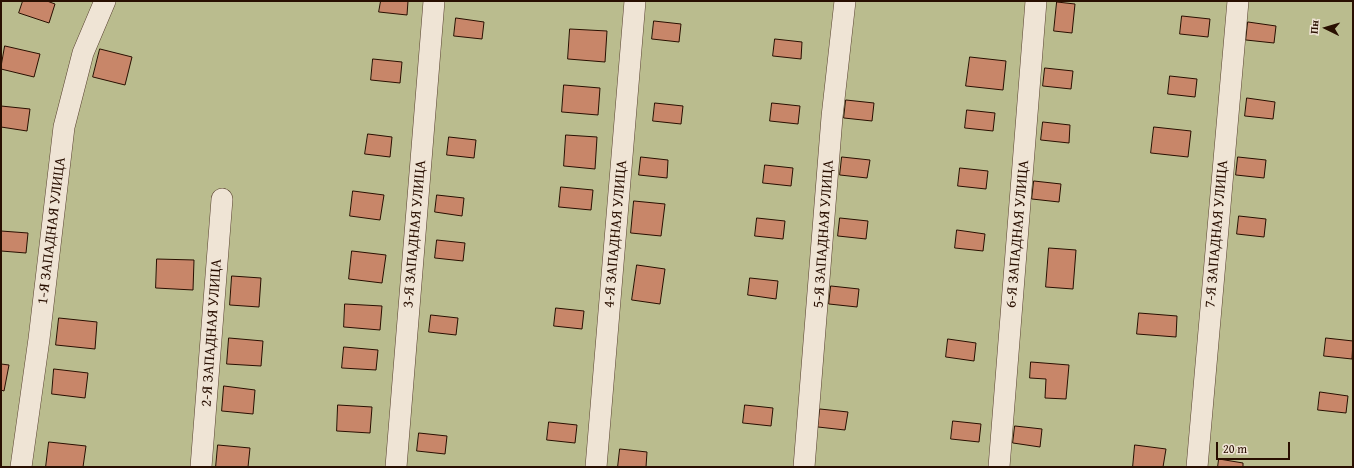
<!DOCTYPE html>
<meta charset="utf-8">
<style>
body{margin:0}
#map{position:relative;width:1354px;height:468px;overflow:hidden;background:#e7d6be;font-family:"Gentium Book Plus",serif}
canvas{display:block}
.frame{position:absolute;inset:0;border:2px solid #290f01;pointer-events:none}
.north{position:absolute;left:1306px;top:8px;width:40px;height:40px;-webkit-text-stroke:3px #efe4d5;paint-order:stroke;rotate:275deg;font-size:11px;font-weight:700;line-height:16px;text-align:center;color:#290f01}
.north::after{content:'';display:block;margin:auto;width:14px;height:18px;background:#290f01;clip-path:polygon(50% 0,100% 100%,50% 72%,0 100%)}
.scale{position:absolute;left:1216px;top:442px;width:74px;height:18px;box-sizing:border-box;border:2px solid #290f01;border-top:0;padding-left:5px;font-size:12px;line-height:14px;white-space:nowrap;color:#290f01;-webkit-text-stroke:3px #efe4d5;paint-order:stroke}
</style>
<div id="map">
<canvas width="1354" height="468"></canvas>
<div class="frame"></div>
<div class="north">Пн</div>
<div class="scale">20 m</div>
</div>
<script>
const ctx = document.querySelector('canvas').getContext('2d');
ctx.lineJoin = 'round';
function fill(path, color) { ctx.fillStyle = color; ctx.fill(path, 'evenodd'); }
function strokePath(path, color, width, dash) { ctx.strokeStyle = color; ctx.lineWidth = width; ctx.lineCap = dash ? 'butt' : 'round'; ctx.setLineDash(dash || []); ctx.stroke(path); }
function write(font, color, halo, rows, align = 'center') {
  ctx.font = font + ' "Gentium Book Plus",serif'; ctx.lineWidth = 3; ctx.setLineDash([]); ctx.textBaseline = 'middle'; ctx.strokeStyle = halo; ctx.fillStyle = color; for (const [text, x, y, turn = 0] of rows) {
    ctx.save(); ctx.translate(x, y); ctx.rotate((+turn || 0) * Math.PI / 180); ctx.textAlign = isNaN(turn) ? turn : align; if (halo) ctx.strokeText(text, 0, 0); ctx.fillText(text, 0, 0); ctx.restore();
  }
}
fill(new Path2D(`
 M1,1h1352v466h-1352z`), '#babc8e');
const building = new Path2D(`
 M23,1h24l8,3 -6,19 -30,-10z
 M381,1h27l-1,14 -28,-3z
 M1057,2l18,2 -3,29 -18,-2z
 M1182,16l28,3 -2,18 -28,-3z
 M456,18l28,4 -2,17 -28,-3z
 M654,21l27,3 -2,18 -27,-3z
 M1248,22l28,4 -2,17 -28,-3z
 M570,29l37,2 -2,31 -37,-3z
 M775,39l27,3 -1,17 -28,-3z
 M5,46l35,8 -6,23 -33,-8z
 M100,49l32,8 -7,28 -32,-8z
 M970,57l36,4 -3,29 -37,-4z
 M373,59l29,3 -2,21 -29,-3z
 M1045,68l28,3 -2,18 -28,-3z
 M1170,76l27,3 -2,18 -27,-3z
 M564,85l36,3 -2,27 -36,-3z
 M1247,98l28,4 -2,17 -28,-3z
 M846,100l28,3 -2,18 -28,-3z
 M655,103l28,3 -2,18 -28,-3z
 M772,103l28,3 -2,18 -28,-3z
 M1,106l29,3 -3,22 -26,-4z
 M967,110l28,3 -2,18 -28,-3z
 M1043,122l27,3 -1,18 -28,-3z
 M1154,127l37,4 -3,26 -37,-4z
 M368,134l24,3 -2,20 -25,-3z
 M566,135l31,2 -2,32 -31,-3z
 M449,137l27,3 -2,18 -27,-3z
 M641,157l27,3 -1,18 -28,-3z
 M842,157l28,3 -3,18 -27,-3z
 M1238,157l28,3 -2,18 -28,-3z
 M765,165l28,3 -2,18 -28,-3z
 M960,168l28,3 -2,18 -28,-3z
 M1034,181l27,3 -2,18 -27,-3z
 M561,187l32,3 -2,20 -32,-3z
 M353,191l31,4 -4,25 -30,-4z
 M437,195l27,3 -2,18 -27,-4z
 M634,201l31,3 -4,32 -30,-3z
 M1239,216l27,3 -2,18 -27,-3z
 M757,218l28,3 -2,18 -28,-3z
 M840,218l28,3 -2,18 -28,-3z
 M957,230l28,4 -2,17 -28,-3z
 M1,231l27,2 -2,20 -25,-2z
 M437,240l28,3 -2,18 -28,-3z
 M1049,248l27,2 -3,39 -27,-2z
 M352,251l34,4 -4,28 -33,-4z
 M157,259l37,1 -1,30 -37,-2z
 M637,265l28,4 -5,35 -28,-4z
 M232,276l29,2 -2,29 -29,-2z
 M750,278l28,3 -2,18 -28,-4z
 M831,286l28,3 -2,18 -28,-3z
 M345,304l37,2 -2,24 -36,-3z
 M556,308l28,3 -2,18 -28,-3z
 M1139,313l38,3 -1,21 -39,-3z
 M431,315l27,3 -2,17 -27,-3z
 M59,318l38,4 -2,27 -39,-4z
 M229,338l34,3 -2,25 -34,-2z
 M1326,338l27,3 -1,18 -28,-3z
 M948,339l28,4 -2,18 -28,-4z
 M344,347l34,3 -2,20 -34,-2z
 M1031,362l38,3 -3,34 -21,-1 1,-19 -16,-1z
 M1,364l8,1 -5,26 -3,-1z
 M54,369l34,4 -3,25 -33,-4z
 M224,386l31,4 -2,24 -31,-3z
 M1320,392l28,4 -2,17 -28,-3z
 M338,405l34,2 -2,26 -33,-2z
 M745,405l28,3 -2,18 -28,-3z
 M820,409l28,3 -3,18 -27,-3z
 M953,421l28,3 -2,18 -28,-3z
 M549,422l28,3 -2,18 -28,-3z
 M1015,426l27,3 -2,18 -27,-4z
 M419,433l28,3 -2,18 -28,-3z
 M49,442l37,4 -3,21h-37z
 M218,445l32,3 -2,19h-32z
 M1135,445l31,4 -3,18h-30z
 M620,449l27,3 -1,15h-28z
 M1219,459l24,4v4h-25z`);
fill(building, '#c88669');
strokePath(building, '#290f01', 1);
const street = new Path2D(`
 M21,467l18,-128 25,-212 19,-74 22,-52
 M201,467l21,-268
 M396,467l38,-466
 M596,467l39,-466
 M804,467l28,-350 13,-116
 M999,467l37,-466
 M1197,467l41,-466`);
strokePath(street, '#584130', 22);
strokePath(street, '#efe4d5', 21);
write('15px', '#290f01', '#efe4d5', [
 ["1-Я ЗАПАДНАЯ УЛИЦА",52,231,-83],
 ["3-Я ЗАПАДНАЯ УЛИЦА",415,234,-85],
 ["4-Я ЗАПАДНАЯ УЛИЦА",616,234,-85],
 ["5-Я ЗАПАДНАЯ УЛИЦА",824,234,-86],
 ["6-Я ЗАПАДНАЯ УЛИЦА",1018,234,-85],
 ["7-Я ЗАПАДНАЯ УЛИЦА",1217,234,-85],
 ["2-Я ЗАПАДНАЯ УЛИЦА",212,333,-86]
]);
</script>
